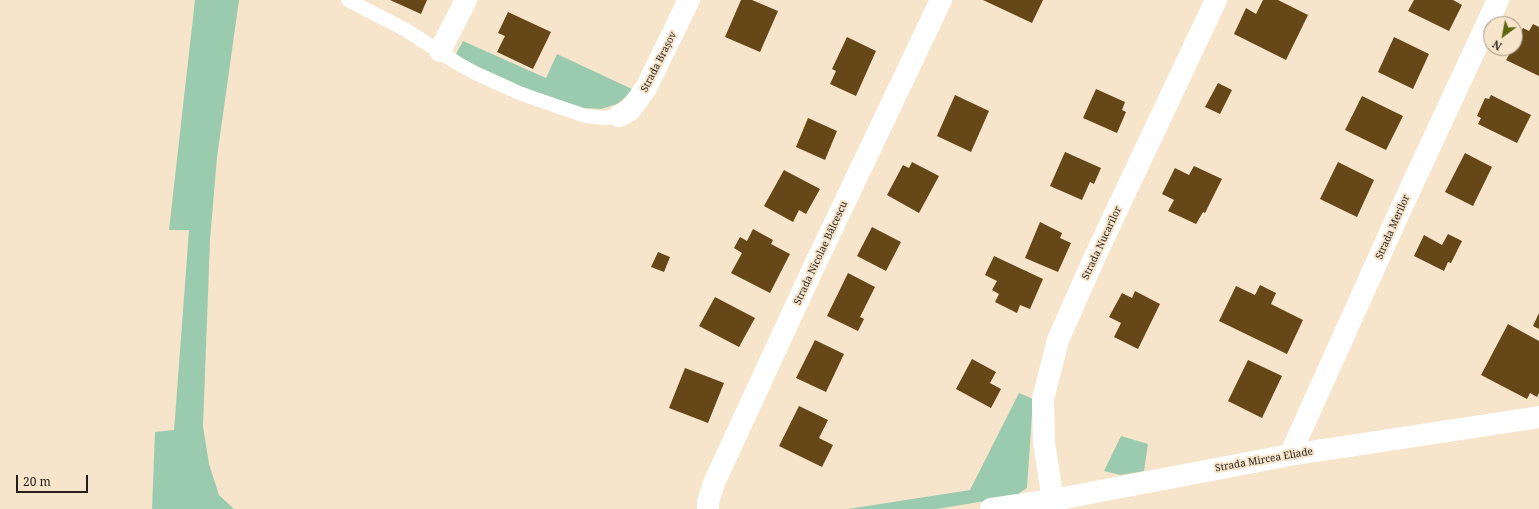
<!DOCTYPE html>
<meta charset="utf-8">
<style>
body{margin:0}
#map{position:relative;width:1539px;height:509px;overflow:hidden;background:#f6e4cb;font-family:"Noto Serif",serif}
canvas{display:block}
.north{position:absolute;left:1483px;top:16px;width:40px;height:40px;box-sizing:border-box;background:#f6e4cb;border:1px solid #a39583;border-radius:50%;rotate:212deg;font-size:11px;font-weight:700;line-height:16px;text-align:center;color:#261f17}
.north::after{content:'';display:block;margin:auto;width:14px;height:18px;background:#5d680e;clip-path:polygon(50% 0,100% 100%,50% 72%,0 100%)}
.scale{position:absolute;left:16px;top:475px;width:72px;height:18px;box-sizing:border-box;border:2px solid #261f17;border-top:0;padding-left:5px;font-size:12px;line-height:14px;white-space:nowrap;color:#261f17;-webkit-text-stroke:3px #f6e4cb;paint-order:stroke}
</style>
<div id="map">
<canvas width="1539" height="509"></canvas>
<div class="north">N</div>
<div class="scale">20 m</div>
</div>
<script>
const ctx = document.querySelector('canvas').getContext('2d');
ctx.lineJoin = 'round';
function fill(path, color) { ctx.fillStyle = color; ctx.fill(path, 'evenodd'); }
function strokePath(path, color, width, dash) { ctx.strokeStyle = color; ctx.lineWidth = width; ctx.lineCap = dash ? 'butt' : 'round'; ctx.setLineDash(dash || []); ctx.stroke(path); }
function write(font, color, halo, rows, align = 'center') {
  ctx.font = font + ' "Noto Serif",serif'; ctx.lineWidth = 4; ctx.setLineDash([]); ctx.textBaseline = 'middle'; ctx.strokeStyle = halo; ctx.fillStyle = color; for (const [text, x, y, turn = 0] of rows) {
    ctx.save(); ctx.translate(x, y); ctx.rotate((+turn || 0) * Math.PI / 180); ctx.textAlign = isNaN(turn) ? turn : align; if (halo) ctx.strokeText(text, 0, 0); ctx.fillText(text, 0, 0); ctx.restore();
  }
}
fill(new Path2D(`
 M195,0h44l-22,157 -7,83 -7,186 6,38 10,31 15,14h-82l3,-77 19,-2 1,-12 14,-188h-20z
 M463,41l83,37 11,-24 77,36 -17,14 -16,5 -17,-1 -50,-16 -73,-33 -5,-5z
 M1019,393l14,6 -6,89 -12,8 -78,13h-89l122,-19z
 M1121,436l27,8 -4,27 -24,4 -16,-4z`), '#9bcbae');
fill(new Path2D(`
 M390,0h37l-6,14z
 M741,0h11l26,11 -18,41 -35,-15z
 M983,0h60l-11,23z
 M1263,0h15l30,15 -22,45 -52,-26 12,-26 10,6z
 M1414,0h39l9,5 -13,26 -41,-20z
 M508,12l43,20 -18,37 -36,-17 8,-16 -7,-3z
 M1533,24l6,3v49l-33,-16 7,-12h2v-5l8,-15 6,3z
 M847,37l29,14 -20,45 -26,-12 6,-13 -4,-2z
 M1394,37l35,17 -16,35 -35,-17z
 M1218,83l14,7 -12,24 -15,-7z
 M1096,89l29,13 -3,8 4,2 -9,21 -34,-15z
 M955,95l34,16 -18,41 -34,-16z
 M1491,95l40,20 -14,28 -39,-19 3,-6 -4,-2 8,-18 4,1z
 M1362,96l41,20 -17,34 -41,-20z
 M808,118l29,13 -12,29 -29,-13z
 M1065,152l36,16 -7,16 -4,-2 -8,18 -32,-14z
 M1465,153l27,14 -19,39 -28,-14z
 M912,162l27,14 -20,37 -32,-18 16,-30 6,3z
 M1338,162l36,18 -17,37 -37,-18z
 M1194,166l28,13 -17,34 -2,-1 -7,12 -28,-13 6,-11 -12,-6 13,-26 14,7z
 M784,170l36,19 -14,25 -7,-4 -6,12 -29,-16z
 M1040,222l22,11 -2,5 11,5 -13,29 -33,-14z
 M872,227l29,15 -15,29 -29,-15z
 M753,229l20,11 -2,4 19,10 -20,39 -39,-20 11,-20 -8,-5 6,-11 7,4z
 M1448,234l14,7 -11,22 -3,-1 -4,9 -30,-15 10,-21 18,10z
 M658,252l12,5 -6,15 -13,-5z
 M994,256l49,23 -13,30 -10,-4 -3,8 -22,-11 4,-8 -7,-4 5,-9 -12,-6z
 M848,273l27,14 -15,30 4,2 -6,12 -31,-15z
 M1260,285l16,8 -5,11 32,16 -16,34 -68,-33 17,-35 19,9z
 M1135,291l25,13 -22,45 -24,-12 7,-14 -12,-6 13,-24 10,5z
 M715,297l40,21 -16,29 -40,-21z
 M1539,313v16l-6,-3z
 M1508,324l31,17v52l-2,4 -7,-4 -3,6 -46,-24z
 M815,340l29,14 -18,38 -30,-14z
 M972,359l24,13 -6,11 11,6 -10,19 -35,-19z
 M1248,360l34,16 -20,42 -34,-17z
 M685,368l39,15 -16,40 -39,-15z
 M799,406l29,14 -9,18 14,7 -11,22 -43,-21z`), '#654718');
strokePath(new Path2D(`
 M348,0l58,30 51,33 18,10 44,20 66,23 20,2 14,-2`), '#fff', 14);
strokePath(new Path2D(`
 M440,51l26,-51
 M619,116l11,-6 16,-22 43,-88
 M1290,455l109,-242 99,-213
 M1053,500l-9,-57 -1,-44 15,-59 39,-88 119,-252
 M708,509v-7l6,-19 97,-210 130,-273
 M991,509l62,-9 237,-45 249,-38`), '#fff', 22);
write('10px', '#261f17', '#f6e4cb', [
 ["Strada Brașov",659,62,-63],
 ["Strada Merilor",1393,227,-66],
 ["Strada Nucarilor",1102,243,-65],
 ["Strada Nicolae Bălcescu",821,253,-65],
 ["Strada Mircea Eliade",1264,460,-10]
]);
</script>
